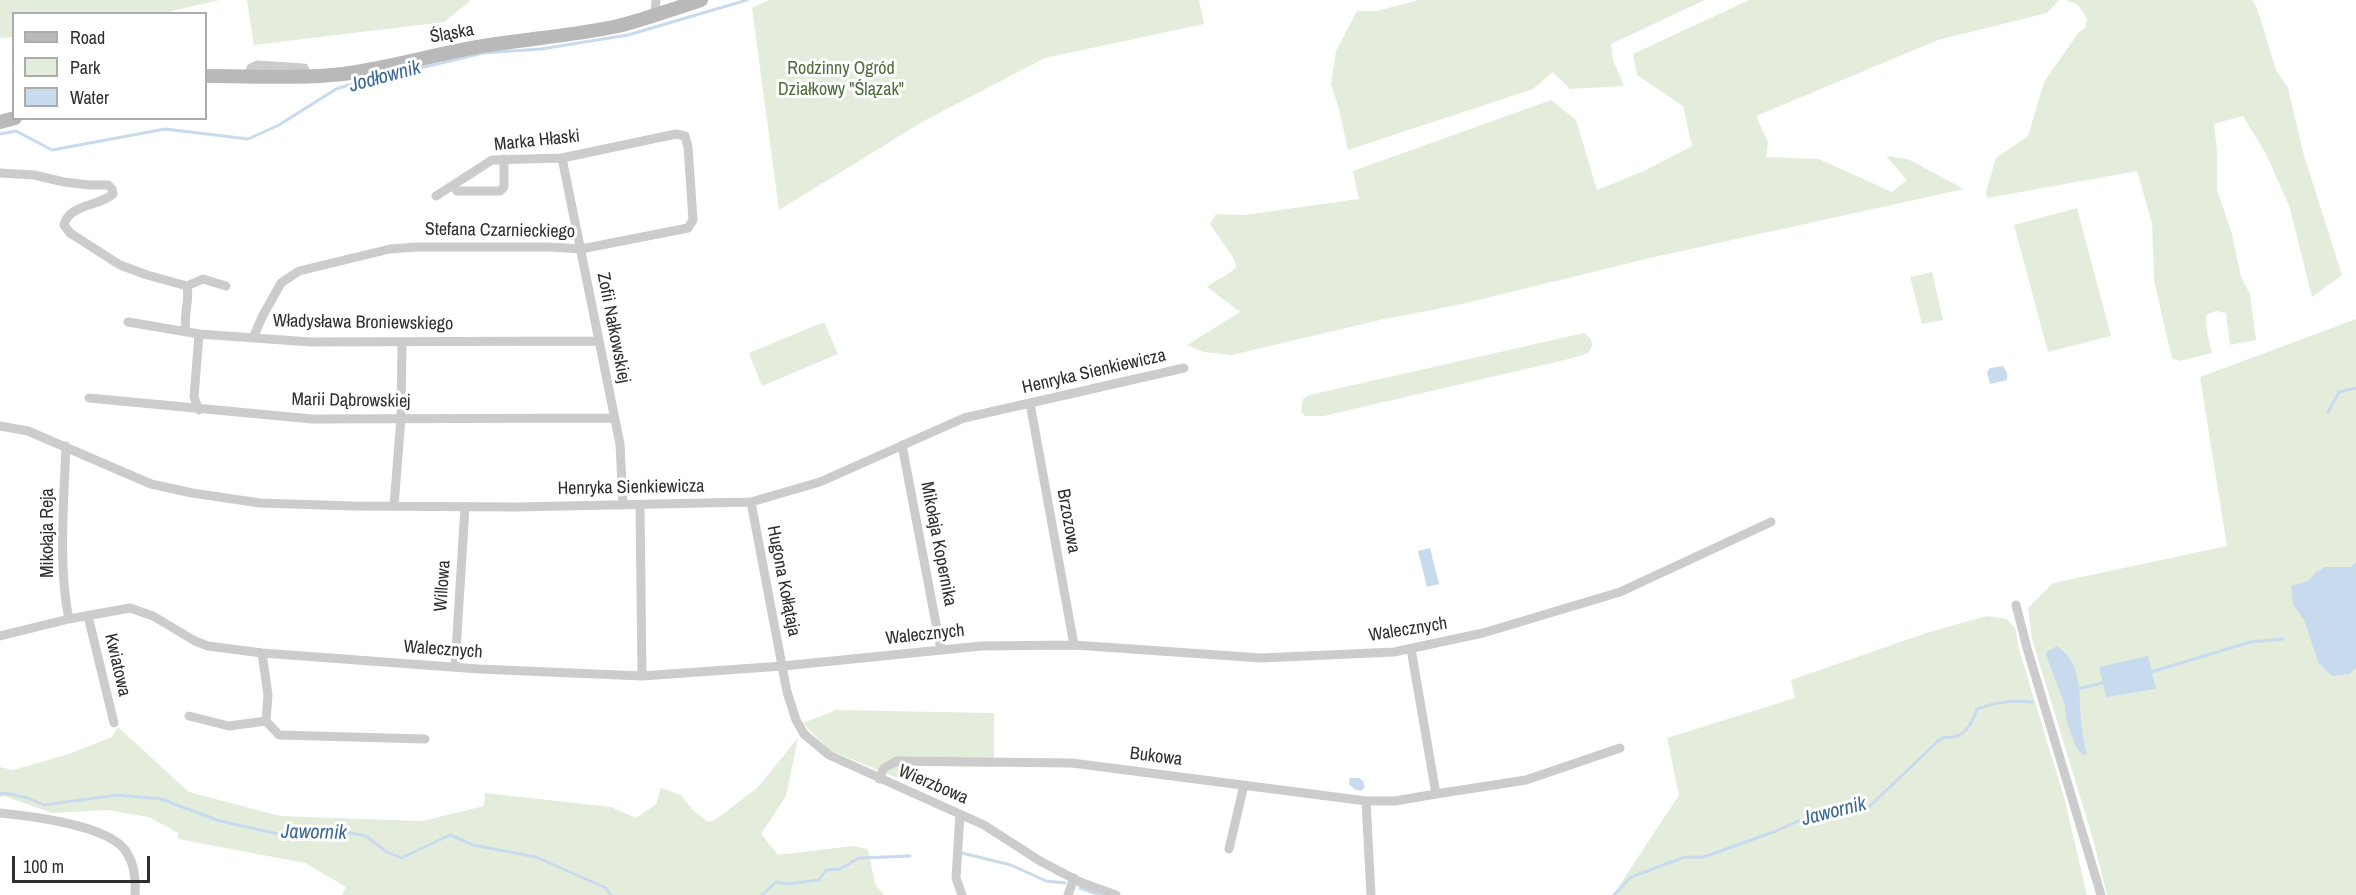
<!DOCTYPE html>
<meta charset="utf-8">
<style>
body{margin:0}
#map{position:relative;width:2356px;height:895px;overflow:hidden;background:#fff;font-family:"Archivo Narrow",sans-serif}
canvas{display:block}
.legend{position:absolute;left:12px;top:12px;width:195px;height:108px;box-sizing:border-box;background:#fff;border:2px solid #acacac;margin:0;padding:8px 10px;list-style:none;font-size:18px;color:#2f2f2f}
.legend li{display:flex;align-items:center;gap:12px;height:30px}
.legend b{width:30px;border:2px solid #acacac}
.scale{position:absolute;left:12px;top:856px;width:138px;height:27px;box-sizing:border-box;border:3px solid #2f2f2f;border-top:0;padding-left:8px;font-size:18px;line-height:21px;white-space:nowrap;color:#2f2f2f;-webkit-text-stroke:4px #fff;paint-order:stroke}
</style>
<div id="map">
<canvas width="2356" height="895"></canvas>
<ul class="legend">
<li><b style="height:8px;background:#b9b9b9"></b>Road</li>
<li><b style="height:16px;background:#e4eddc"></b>Park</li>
<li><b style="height:16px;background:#c8dbee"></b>Water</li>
</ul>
<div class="scale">100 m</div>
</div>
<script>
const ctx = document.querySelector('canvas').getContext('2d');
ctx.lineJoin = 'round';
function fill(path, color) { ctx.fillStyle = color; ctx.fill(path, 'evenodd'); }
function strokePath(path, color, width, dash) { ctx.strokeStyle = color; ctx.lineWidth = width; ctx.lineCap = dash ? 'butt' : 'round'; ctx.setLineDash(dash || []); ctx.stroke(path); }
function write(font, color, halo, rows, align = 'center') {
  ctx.font = font + ' "Archivo Narrow",sans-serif'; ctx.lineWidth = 6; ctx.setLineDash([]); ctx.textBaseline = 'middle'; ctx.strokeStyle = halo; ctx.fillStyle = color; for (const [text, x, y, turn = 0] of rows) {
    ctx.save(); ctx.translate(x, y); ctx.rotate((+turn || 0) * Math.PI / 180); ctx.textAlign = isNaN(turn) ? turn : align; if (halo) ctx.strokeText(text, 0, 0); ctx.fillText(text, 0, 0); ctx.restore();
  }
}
fill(new Path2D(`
 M0,0h220l-57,13 -149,1 -1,23 -13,1z
 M247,0h224l-27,22 -190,23z
 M769,0h430l5,24 -159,34 -121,63 -145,89 -27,-202z
 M1418,0h287l-94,44 2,16 11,26 -54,3 -17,-17 -20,17 -185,61 -9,-41 -8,-25 5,-33 21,-40h20z
 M1749,0h310l-12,13 -109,27 -182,76 12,26 -2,15 53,2 73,33 15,-12 -21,-24 22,3 56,30 -314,69 -192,47 -74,14 -152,36 -28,-3 -17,-7 53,-33 -33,-25c9,-8 21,-11 29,-20l-2,-8 -24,-35 6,-10 28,1 115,-16 -6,-28 198,-71 25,20 21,70 47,-19 48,-25 -9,-40 -46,-31 -4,-21z
 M2066,0h186l5,8 19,62 12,18 15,64 39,123 -30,22 -22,-89 -24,-54 -23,-38 -29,8 3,26v40l15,44 9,43 9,17 6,46 -26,5 -4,-32 -10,-2 -10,4 1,17 5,21 -32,8 -8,-2 -18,-79 -2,-57 -15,-52 -150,27 -1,-6 10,-34 32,-22 16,-54 35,-50 6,-4 2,-10 -9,-13z
 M2077,208l34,128 -63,16 -34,-127z
 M1932,272l11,48 -21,4 -12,-47z
 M2356,319v576h-249l-14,-56 -61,-200 -4,-31 25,-25 174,-37 -27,-169z
 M824,322l14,32 -76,32 -13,-33z
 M1584,333l7,6 1,7 -4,7 -15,5 -249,58h-19l-4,-5 2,-12 6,-4z
 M1987,616l20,3 9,10 2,17 46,151 23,98h-474l66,-100 -12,-57 128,-40 -4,-18 135,-47z
 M836,710l158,3v54l-91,-1 -3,13 -71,-29 -26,-27z
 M118,727l71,65 91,24 142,5 62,-15 1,-13 126,14 25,11 20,-14 5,-16 20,7 11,14 16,13 7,-2 42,-32 41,-50 -12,58 -25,38 17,21 75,-9 15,3 7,35 9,11h-542l4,-8 -41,-24 -127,-24v-6l-29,-16 -42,-7 -55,3 -48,-17 -4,1v-30l13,3 56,-16 43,-17z`), '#e4eddc');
fill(new Path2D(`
 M2003,366l4,7v7l-17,4 -3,-12 3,-4z
 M1430,548l9,36 -12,3 -9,-36z
 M2356,561v106l-6,7 -18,2 -14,-14 -13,-40 -12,-18 -2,-18 17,-5 8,-9 9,-5h26z
 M2057,646c25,16 22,48 24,74 1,12 3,23 6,34l-4,1 -7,-8 -10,-27 -1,-15 -19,-50v-3z
 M2148,656l8,33 -50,8 -7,-30z
 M1350,778h9l4,3 2,6 -4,4 -7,-2 -5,-5z`), '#c8dbee');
strokePath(new Path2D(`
 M0,134l16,-3 36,19 113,-21 83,10 31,-14 57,-36 13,-4 134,-32 58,-4 87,-14 119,-35
 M2328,412l11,-20 17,-4
 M2148,673l102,-31 33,-3
 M2078,689l28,-7
 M0,794l5,-1 23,5 16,7 74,-10 43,4 59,22 72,16 44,-7 30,6 19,15 16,7 49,-23 23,10 63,12 70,31 5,7
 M962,853l49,12 35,16 19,2
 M1080,888l19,7
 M762,895l14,-13 11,2 32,-4 7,-10 14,-1 19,-11 51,-2
 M1614,895l17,-18 54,-20h19l72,-26 40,-18 21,1 33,-8 68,-65 6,-4c19,3 27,-11 33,-28 19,-7 34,-9 55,-7`), '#c8dbee', 3);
strokePath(new Path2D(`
 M655,15l1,-15
 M248,76l3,-8 6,-3 47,3 3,7
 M562,158l58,286 3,61
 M0,173l34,2 30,7 25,3h19l4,4 1,5c-15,13 -44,10 -49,31l6,8 50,32 27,10 40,11c3,15 -4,29 -1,45
 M453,185l4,6h43l4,-4v-28
 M187,286l16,-7 23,7
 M128,322l71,12 112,8 287,-1
 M199,334l-5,63 5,13
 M254,336l8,-19 19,-34 18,-12 91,-22 27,-2h132l32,2 107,-21 5,-8 -5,-73 -3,-11 -9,-2 -114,24 -70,2 -56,36
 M89,398l223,21 301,-1
 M1030,403l44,242
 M0,426l28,5 123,53 41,9 68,10 93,3 163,1 235,-5 69,-20 144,-64 220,-50
 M902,445l39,205
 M66,446c-2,53 -8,122 3,173
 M751,502l36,190 9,28 8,14 25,21 155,70 56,36 40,21 36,13
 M640,505l2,171
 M394,506l7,-88 1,-76
 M2016,605l11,43 74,247
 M88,616l26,107
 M0,636l69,-17 61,-11 23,8 42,25 13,5 54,7 217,16 163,7 141,-10 198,-20 93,-1 187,13 133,-6 89,-19 137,-41 151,-70
 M1411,649l25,145 90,-14 94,-32
 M262,653l6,42 -2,26 13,14 146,4
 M455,667l10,-160
 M189,716l40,10 37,-5
 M879,779l5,-11 13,-7 175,2 294,38h29l41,-7
 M1366,801l5,94
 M0,813c30,3 107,12 125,37 9,12 11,30 10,45
 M960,814l-4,64 6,17
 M1229,849l15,-64
 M1068,895l6,-17`), '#ccc', 9);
strokePath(new Path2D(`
 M206,76c45,0 92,3 137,-2 45,-6 89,-19 134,-27 47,-8 94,-11 141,-21 28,-7 55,-17 83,-26
 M0,122l15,-4`), '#b9b9b9', 14);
write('18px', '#2f2f2f', '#fff', [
 ["Śląska",452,34,-10],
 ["Marka Hłaski",537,141,-6],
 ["Stefana Czarnieckiego",500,231,1],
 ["Władysława Broniewskiego",363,323,1],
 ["Zofii Nałkowskiej",613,328,79],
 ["Henryka Sienkiewicza",1094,372,-13],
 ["Marii Dąbrowskiej",351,401,1],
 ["Henryka Sienkiewicza",631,488,-1],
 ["Brzozowa",1068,521,80],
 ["Mikołaja Reja",48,533,-90],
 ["Mikołaja Kopernika",938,544,79],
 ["Hugona Kołłątaja",783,581,79],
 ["Willowa",443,586,-86],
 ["Walecznych",1408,630,-9],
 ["Walecznych",925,635,-6],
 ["Walecznych",443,650,4],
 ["Kwiatowa",117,665,77],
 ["Bukowa",1156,757,7],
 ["Wierzbowa",933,785,23]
]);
write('18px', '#4d6d3a', '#fff', [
 ["Rodzinny Ogród",841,69],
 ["Działkowy \"Ślązak\"",841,90]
]);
write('italic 20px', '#396896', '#fff', [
 ["Jodłownik",385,77,-15],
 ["Jawornik",1834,812,-14],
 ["Jawornik",314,833,1]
]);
</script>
